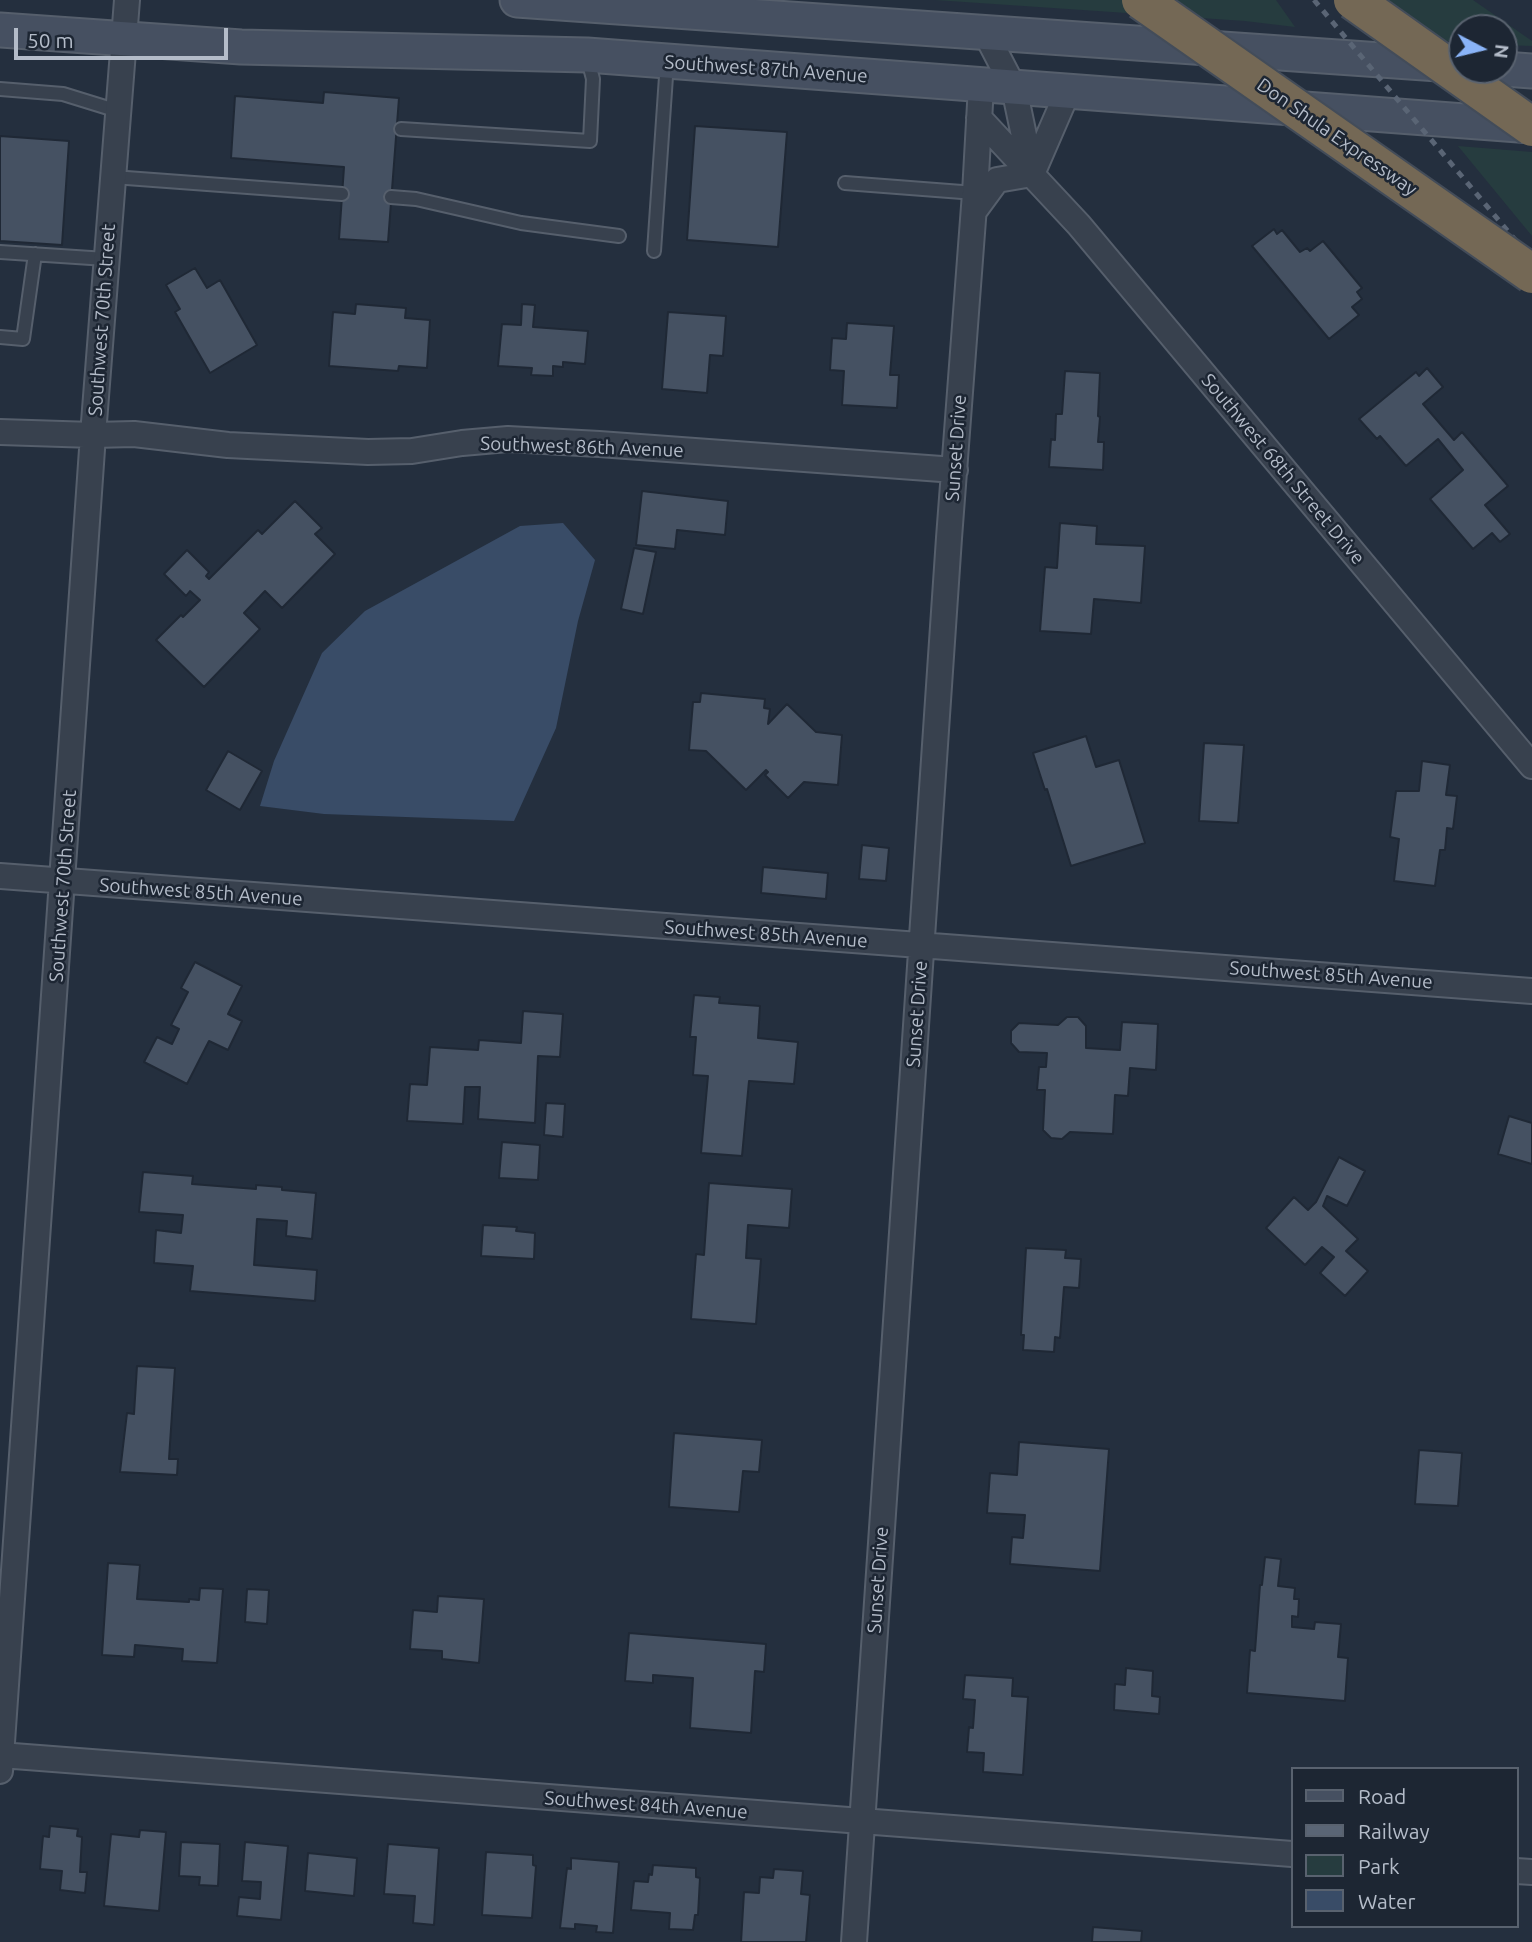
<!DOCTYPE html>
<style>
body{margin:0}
#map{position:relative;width:1532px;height:1942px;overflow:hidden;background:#242f3e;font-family:Ubuntu,sans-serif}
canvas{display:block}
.legend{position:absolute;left:1291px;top:1767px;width:228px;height:161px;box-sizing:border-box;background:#1d2633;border:2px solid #59626f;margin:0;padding:9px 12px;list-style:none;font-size:21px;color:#b4bcc9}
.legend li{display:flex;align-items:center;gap:14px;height:35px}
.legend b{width:35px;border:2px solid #59626f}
.north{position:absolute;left:1448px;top:14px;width:70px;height:70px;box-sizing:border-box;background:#1d2633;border:2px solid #59626f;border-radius:50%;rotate:97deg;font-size:19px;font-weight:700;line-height:28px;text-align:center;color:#b4bcc9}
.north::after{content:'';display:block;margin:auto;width:24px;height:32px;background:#8ab4f8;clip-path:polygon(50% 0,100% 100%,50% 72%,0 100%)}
.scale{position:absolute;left:14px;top:28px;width:214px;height:32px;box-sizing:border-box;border:4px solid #b4bcc9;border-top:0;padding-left:9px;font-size:21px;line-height:24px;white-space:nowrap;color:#b4bcc9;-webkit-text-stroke:5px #1d2633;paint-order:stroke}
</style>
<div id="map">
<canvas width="1532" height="1942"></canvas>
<ul class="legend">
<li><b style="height:9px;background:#465061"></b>Road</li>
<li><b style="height:9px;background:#5a6575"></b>Railway</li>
<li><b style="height:19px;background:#263c3f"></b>Park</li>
<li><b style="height:19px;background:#394c67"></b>Water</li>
</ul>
<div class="north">N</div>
<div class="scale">50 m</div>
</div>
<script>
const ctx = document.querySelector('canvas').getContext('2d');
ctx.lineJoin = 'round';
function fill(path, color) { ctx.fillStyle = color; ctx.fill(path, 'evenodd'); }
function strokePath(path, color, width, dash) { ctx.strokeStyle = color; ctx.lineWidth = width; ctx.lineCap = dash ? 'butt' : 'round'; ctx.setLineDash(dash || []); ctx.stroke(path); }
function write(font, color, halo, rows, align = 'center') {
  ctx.font = font + ' Ubuntu,sans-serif'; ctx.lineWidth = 5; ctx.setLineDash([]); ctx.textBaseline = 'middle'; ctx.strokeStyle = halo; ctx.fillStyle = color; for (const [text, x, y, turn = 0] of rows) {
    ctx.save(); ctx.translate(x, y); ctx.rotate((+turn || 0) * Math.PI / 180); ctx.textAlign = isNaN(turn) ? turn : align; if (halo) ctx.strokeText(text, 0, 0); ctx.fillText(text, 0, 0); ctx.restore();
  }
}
fill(new Path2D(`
 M935,0h341l19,27 -50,-6z
 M1344,0h129l59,41v5l-28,-1v-17h-42v14l-85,-6z
 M1458,146l74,6v84z`), '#263c3f');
fill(new Path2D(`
 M563,523l32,37 -17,61 -22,107 -42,93 -190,-7 -64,-8 14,-45 48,-108 43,-42 155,-85z`), '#394c67');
const building = new Path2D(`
 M324,92l75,6 -11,144 -49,-3 5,-72 -113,-9 4,-62 88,7z
 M695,126l92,6 -9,115 -91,-7z
 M0,136l69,5 -7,104 -62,-4z
 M1274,229l3,5 5,-4 18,22 7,-4 3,3 13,-10 39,47 -5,4 5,7 -10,8 7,8 -30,24 -77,-93z
 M195,268l12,20 13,-8 37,65 -47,28 -35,-61 5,-3 -14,-24z
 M356,304l50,4 -1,10 25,2 -3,48 -28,-2 -1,5 -69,-5 4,-54 22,2z
 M522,304l13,1 -2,22 55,4 -3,33 -22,-2v5l-10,-1v10l-22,-1 1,-7 -34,-2 4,-42 19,1z
 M668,312l58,4 -3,40 -13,-1 -3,38 -45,-4z
 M847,323l47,3 -4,49h9l-2,33 -55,-3 2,-34 -14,-1 2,-32 14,1z
 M1427,368l16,19 -20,17 31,36 8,-8 46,54 -23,19 25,29 -10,8 -8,-9 -19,16 -43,-50 33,-29 -25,-31 -32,27 -26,-30 -3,3 -18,-20 57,-47 3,4z
 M1065,371l35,2 -2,43 2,1 -2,25h6l-1,28 -54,-3 2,-28 4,1 1,-26h6z
 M642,491l86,10 -3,34 -48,-5 -2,19 -39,-4z
 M295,501l27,27 -7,6 20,20 -53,54 -17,-17 -21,22 16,16 -56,58 -48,-47 25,-25 2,2 17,-17 -10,-9 -4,5 -22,-22 23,-24 22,22 -3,4 3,3 49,-49 4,4z
 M1060,523l37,3 -1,18 49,2 -4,57 -47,-4 -3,35 -51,-3 5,-64 12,1z
 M634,548l22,4 -13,62 -22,-5z
 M701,693l64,6 -1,9 6,1 -2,15 19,-20 29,28 26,3 -4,50 -34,-3 -16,16 -23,-23 3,-3 -2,-2 -20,20 -40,-39 -17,-1 4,-48h7z
 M1086,736l10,31 23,-7 26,83 -74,23 -24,-77 -2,1 -12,-37z
 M1204,743l40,2 -6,78 -39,-2z
 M228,751l34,20 -22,39 -34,-20z
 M1422,761l28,4 -4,30 11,1 -4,33 -6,-1 -2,22h-5l-5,36 -41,-5 5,-42 -9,-2 6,-46h23z
 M862,845l27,3 -3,33 -27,-2z
 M763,867l65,6 -2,26 -65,-6z
 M195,962l47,24 -14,28 14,7 -14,29 -19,-9 -22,43 -43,-22 13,-25 15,7 7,-15 -8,-4 17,-33 -7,-4z
 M694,995l26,2 -1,6 41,3 -2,32 40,4 -4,42 -45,-3 -7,75 -41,-3 7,-77 -15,-1 3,-38h-6z
 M523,1011l40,3 -3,43 -22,-1 -3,67 -57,-4 2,-32h-15l-2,37 -56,-3 3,-37 17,1 3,-38 48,3 1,-10 42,3z
 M1067,1017h11l8,9v22l34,2 2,-28 36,2 -2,46 -26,-2 -2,28 -13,-1 -2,39 -43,-2 -8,7 -11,-1 -8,-8 2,-40h-8l2,-23h7l1,-14 -28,-1 -8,-9v-12l8,-8 39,2z
 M546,1103l19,1 -2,33 -19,-2z
 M1509,1116l23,7v41l-34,-10z
 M502,1142l38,3 -2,35 -39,-2z
 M1339,1157l26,14 -18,35 -20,-10 -4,10 35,33 -12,12 22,20 -23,25 -25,-23 14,-16 -12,-10 -17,18 -39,-37 28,-31 14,13 8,-8z
 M143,1172l50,4 -1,8 64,5v-4l26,2v3l34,3 -4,46 -26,-3 1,-15 -30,-2 -3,46 63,5 -2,31 -125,-10 3,-25 -39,-3 2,-33 25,3 2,-18 -44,-3z
 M709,1183l83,6 -3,39 -41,-3 -2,33 15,1 -5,65 -65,-5 5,-65 8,1z
 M483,1225l34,2 -1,4 19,2 -1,26 -53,-3z
 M1026,1248l40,2 -1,8 16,1 -2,29 -15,-1 -4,51 -5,-1 -1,15 -31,-2 1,-15h-3z
 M137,1366l38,2 -6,91h9l-1,16 -57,-3 7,-59 7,1z
 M674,1433l88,7 -3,32 -16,-1 -4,41 -70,-5z
 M1019,1442l90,7 -9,122 -90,-7 2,-27 11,1 2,-23 -38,-2 3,-40 27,2z
 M1419,1450l43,3 -4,53 -43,-2z
 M1265,1557l16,2 -3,27 17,2 -1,11h5l-1,18 -6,-1v11l22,2 1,-7 26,2 -3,33 10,1 -3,43 -98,-8 3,-43 5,1 5,-66h2z
 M108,1563l32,2 -3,34 52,3v-3l10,1 1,-12 23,1 -6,74 -35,-2 1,-12 -48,-4 -1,12 -32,-2z
 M247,1589l22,1 -2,34 -22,-2z
 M438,1596l46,3 -5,64 -37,-4v-8l-32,-2 3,-39 24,2z
 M629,1633l137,11 -2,28 -9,-1 -4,62 -61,-5 3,-50 -40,-3v8l-28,-2z
 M1126,1668l27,3 -1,25 8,1 -1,17 -45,-4 1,-26 10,1z
 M965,1675l48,3 -1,18 16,1 -5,78 -40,-3 1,-19 -17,-1 2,-25 4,1 2,-28 -12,-1z
 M50,1826l28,3 -1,7 5,1 -2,35h7l-2,21 -25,-3 2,-19 -22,-2 3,-33 6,1z
 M140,1830l26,2 -7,79 -55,-5 7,-72 28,3z
 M181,1842l39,2 -2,42 -19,-1 1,-8 -21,-1z
 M245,1842l43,4 -7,74 -44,-4 2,-19 21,2 1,-17 -19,-1z
 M388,1844l51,4 -5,77 -21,-2 2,-27 -31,-2z
 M486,1852l47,3v10l3,1 -4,52 -50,-3z
 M308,1853l49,5 -3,38 -49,-5z
 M571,1858l48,4 -6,71 -17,-1 1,-6 -22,-2v5l-15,-1 7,-60 4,1z
 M653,1865l43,3v9l4,1 -2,37h-3l-2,15 -24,-1 1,-16 -39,-3 3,-29 14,1 1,-8 3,1z
 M774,1869l29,2 -2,23 9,1 -4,47h-65l3,-50 15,1 1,-16 13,1z
 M1093,1927l49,4 -1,11h-49z`);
fill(building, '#455162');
strokePath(building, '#1f2835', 2);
const service = new Path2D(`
 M0,89l63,5 55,17
 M401,129l189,12 3,-62 -6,-23
 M113,177l229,17
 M845,183l130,10
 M391,197l25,2 105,24 98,13
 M654,251l13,-189
 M0,252l106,7
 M0,337l23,2 12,-85`);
const minor = new Path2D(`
 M985,32l29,56 17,81
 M979,118l100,107 453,541
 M1032,174l36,-83
 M975,210l22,-30 35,-6
 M0,432l93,3 41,-1 94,11 140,7 44,-1 50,-8 46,-4 91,5 356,26
 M0,876l1532,115
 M0,1755l1292,99
 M0,1771l93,-1336 34,-435
 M1516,1871l16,1
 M854,1942l95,-1404 26,-345 6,-107`);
const secondary = new Path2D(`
 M517,0l936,65
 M0,30l241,17 346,8 945,71
 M1504,69l28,2`);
strokePath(service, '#565f6c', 16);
strokePath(minor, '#565f6c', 28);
strokePath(secondary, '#565f6c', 37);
strokePath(service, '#38414e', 12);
strokePath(minor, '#38414e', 24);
strokePath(secondary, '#465061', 33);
strokePath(new Path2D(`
 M1314,0l218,260`), '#5a6575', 5, [7, 7]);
const motorwayBridge = new Path2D(`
 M1141,0l391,274
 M1353,0l179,127`);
strokePath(motorwayBridge, '#434c59', 42, []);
strokePath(motorwayBridge, '#746855', 38);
write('19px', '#b4bcc9', '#1d2633', [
 ["Southwest 87th Avenue",766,69,4],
 ["Don Shula Expressway",1337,137,35],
 ["Southwest 70th Street",102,320,-86],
 ["Southwest 86th Avenue",582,447,2],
 ["Sunset Drive",956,448,-86],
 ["Southwest 68th Street Drive",1283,469,50],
 ["Southwest 70th Street",63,886,-86],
 ["Southwest 85th Avenue",201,892,4],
 ["Southwest 85th Avenue",766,934,4],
 ["Southwest 85th Avenue",1331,975,4],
 ["Sunset Drive",917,1014,-86],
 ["Sunset Drive",878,1580,-86],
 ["Southwest 84th Avenue",646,1805,4]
]);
</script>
